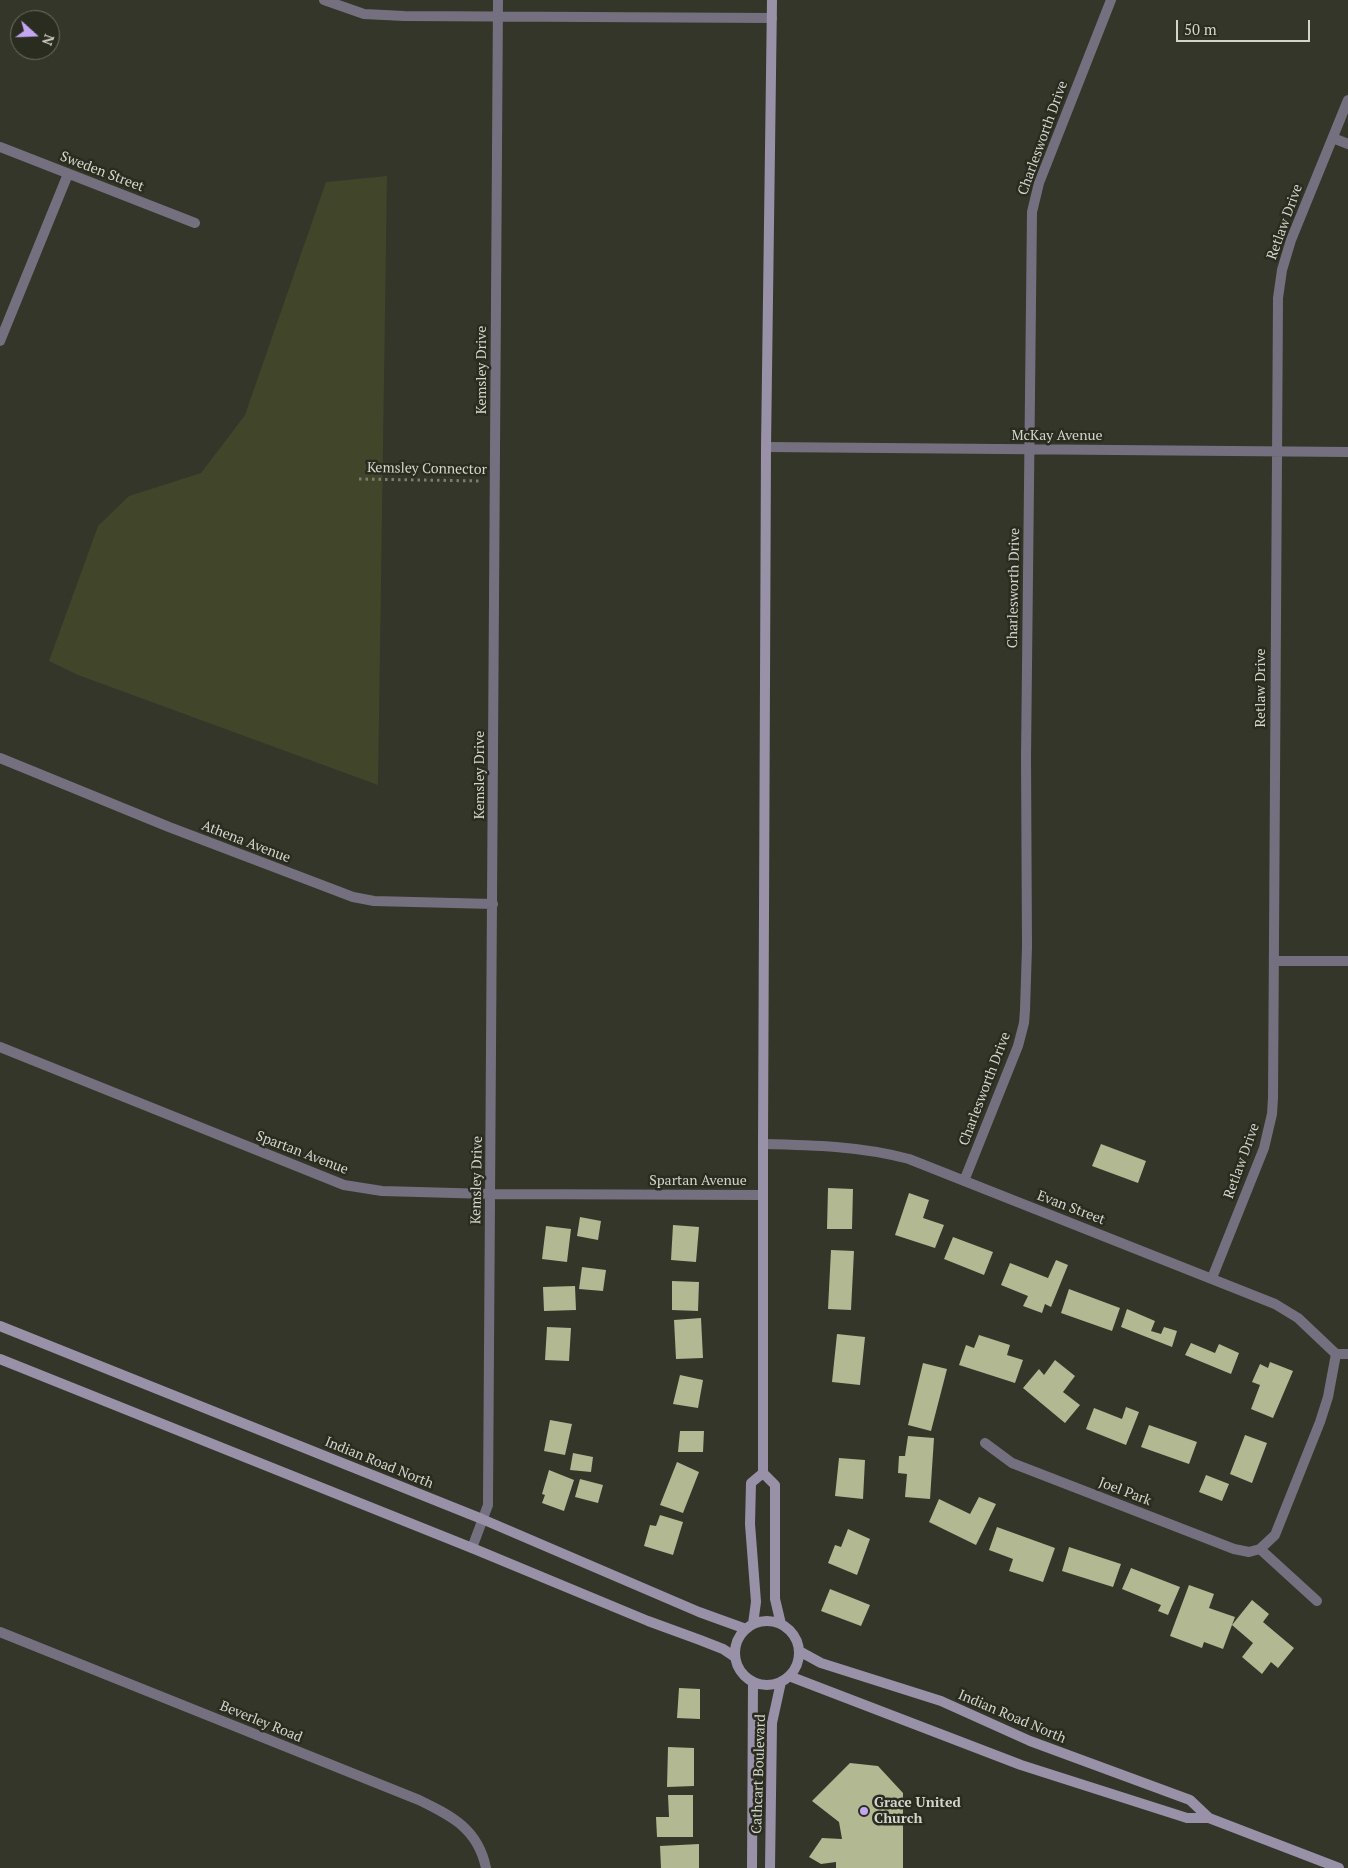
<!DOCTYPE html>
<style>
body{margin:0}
#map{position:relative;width:1348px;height:1868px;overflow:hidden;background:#343629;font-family:"PT Serif",serif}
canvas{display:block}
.north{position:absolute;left:10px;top:10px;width:50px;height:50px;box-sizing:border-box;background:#2a2c20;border:1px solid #6e6f65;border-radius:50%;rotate:110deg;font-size:14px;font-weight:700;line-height:20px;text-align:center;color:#d3d4cc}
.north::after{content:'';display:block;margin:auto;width:18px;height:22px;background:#c4a7f1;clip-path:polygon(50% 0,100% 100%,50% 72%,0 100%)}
.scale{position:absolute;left:1176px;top:20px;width:134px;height:22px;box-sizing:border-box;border:2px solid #d3d4cc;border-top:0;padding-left:6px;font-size:15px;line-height:18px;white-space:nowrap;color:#d3d4cc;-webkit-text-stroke:4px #2a2c20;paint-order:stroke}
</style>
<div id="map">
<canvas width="1348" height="1868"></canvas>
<div class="north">N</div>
<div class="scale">50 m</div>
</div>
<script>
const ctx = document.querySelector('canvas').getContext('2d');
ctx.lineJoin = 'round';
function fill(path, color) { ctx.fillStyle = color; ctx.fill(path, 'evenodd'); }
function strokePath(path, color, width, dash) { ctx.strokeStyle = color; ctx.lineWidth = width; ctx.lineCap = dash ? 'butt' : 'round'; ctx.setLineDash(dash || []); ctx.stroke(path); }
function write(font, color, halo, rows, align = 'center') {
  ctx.font = font + ' "PT Serif",serif'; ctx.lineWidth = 5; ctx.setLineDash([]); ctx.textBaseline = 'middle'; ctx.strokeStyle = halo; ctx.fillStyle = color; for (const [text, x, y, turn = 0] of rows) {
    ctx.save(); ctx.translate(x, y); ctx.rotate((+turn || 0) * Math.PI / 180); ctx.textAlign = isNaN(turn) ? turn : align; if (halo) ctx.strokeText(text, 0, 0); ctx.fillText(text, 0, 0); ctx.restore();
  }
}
fill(new Path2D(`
 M387,176l-9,609 -300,-110 -29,-14 49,-135 31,-30 72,-23 44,-58 81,-233z`), '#41452a');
fill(new Path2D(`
 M1101,1144l45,17 -8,22 -46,-17z
 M828,1188l25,1 -1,40h-25z
 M909,1193l20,7 -6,18 21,7 -9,23 -40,-13z
 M580,1217l21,4 -3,19 -21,-4z
 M673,1225l26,2 -3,35 -25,-2z
 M546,1226l25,3 -4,33 -25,-3z
 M953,1237l40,15 -9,23 -40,-16z
 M831,1250l23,1 -3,59 -23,-1z
 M1056,1260l12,5 -17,42 -6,-3 -3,9 -19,-7 5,-10 -27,-11 9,-22 38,15z
 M582,1267l24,3 -3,21 -24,-2z
 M672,1281l27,1 -1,29 -26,-1z
 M575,1286l1,24 -32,1 -1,-24z
 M1069,1289l51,19 -8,23 -51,-18z
 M1127,1309l28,12 -4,10 10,3 3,-7 13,4 -5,16 -51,-20z
 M701,1318l2,40 -27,1 -2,-39z
 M547,1327l24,1 -2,33 -24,-1z
 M837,1334l28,3 -5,48 -28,-3z
 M979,1335l31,10 -3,10 16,5 -8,23 -56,-18 7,-20 8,3z
 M1191,1343l24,10 4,-9 20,9 -8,21 -46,-19z
 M1055,1360l20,16 -12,16 17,13 -15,18 -42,-35 16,-19 5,6z
 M1270,1362l23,9 -20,47 -22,-9 9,-24 -8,-3 8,-18 8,4z
 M923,1363l24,6 -16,62 -23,-6z
 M680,1375l23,5 -5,28 -25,-4z
 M1126,1407l13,5 -13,33 -40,-16 8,-21 28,11z
 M550,1420l22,4 -7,31 -21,-4z
 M1149,1425l48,17 -8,22 -48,-17z
 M680,1431h24l-1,21h-25z
 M1245,1435l22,8 -15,40 -22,-9z
 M908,1436l26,2 -4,61 -25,-2 2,-23 -9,-1 1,-17h6z
 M573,1453l20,4 -2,15 -21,-2z
 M839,1458l26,2 -2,39 -28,-3z
 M677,1462l22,10 -16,41 -23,-8z
 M549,1470l25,10 -10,31 -22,-8 3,-8 -3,-1z
 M1206,1475l23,9 -7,17 -23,-9z
 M580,1479l23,6 -5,18 -23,-6z
 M979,1497l17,7 -20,41 -47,-23 10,-23 31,15z
 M660,1515l23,7 -10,33 -29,-9 6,-21 6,1z
 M997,1527l58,21 -12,34 -34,-11 4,-12 -24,-9z
 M848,1529l22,10 -13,36 -29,-12 7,-18 6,2z
 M1069,1547l52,17 -8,23 -51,-16z
 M1131,1568l49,19 -12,28 -10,-4 3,-6 -39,-16z
 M1189,1585l25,9 -5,14 26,9 -12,32 -19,-7 -2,6 -32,-12z
 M830,1589l40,16 -9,21 -40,-15z
 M1252,1600l17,14 -6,8 31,26 -16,20 -7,-6 -9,12 -20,-17 11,-14 -21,-18z
 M679,1688l21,1v30l-23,-1z
 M668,1747l26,1v38l-27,1z
 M850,1763l28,3 25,27v75h-67v-6l-15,2 -12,-7 13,-19 20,1 -3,-17 -27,-21z
 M668,1795h25v42h-36l-1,-20h13z
 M699,1844v24h-38l-1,-22z`), '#b2b892');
strokePath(new Path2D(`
 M359,479l123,2`), '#7c7e73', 3, [2.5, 4]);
strokePath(new Path2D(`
 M324,0l40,14 40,2 368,2
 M1333,138l15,6
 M0,147l195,76
 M0,341l68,-167
 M766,447l582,5
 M0,758l169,69 184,70 21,4 119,3
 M1274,961h74
 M0,1047l344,138 38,6 108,3 273,1
 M763,1144c49,1 97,2 146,15l366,145 23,14 38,36h12
 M964,1181l54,-135 6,-23 1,-13 2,-63 -1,-190 6,-545 7,-29 72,-183
 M1212,1278l52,-130 8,-34 1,-16 5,-800 4,-28 9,-30 57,-140
 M985,1443l27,20 222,86 15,3 11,-3 15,-14 45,-113 8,-25 8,-43
 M472,1548l16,-43v-7l10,-1498
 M1260,1549l57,52
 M0,1632l419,168c33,16 59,29 67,68`), '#75707f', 10);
strokePath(new Path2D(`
 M772,0l-6,447 -3,697v329l12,12v114l6,25
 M0,1326l482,193 217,93 47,17
 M0,1359l472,189 176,73 52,19 23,9 12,8
 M735 1653a32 32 0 1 1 64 0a32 32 0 1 1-64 0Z
 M753,1624l3,-22 -6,-78 1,-41 12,-10
 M799,1651l22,12 120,38 89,40 160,59 19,18
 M789,1676l232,89 166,53h22l130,50
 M752,1868l1,-186
 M770,1868l2,-145 9,-41`), '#9991a8', 10);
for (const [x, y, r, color] of [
 [864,1811,5,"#c4a7f1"]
]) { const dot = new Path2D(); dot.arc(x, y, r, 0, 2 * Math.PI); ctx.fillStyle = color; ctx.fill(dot); strokePath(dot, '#2a2c20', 2); }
write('14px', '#d3d4cc', '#2a2c20', [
 ["Charlesworth Drive",1043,138,-70],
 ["Sweden Street",102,172,21],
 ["Retlaw Drive",1285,222,-70],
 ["Kemsley Drive",482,370,-90],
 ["McKay Avenue",1057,436],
 ["Kemsley Connector",427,469,1],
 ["Charlesworth Drive",1014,588,-89],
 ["Retlaw Drive",1261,688,-90],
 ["Kemsley Drive",480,775,-90],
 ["Athena Avenue",246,842,21],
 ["Charlesworth Drive",985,1089,-69],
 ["Spartan Avenue",302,1153,21],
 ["Retlaw Drive",1242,1161,-70],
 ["Kemsley Drive",477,1180,-89],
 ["Spartan Avenue",698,1181],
 ["Evan Street",1071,1208,21],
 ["Indian Road North",379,1463,22],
 ["Joel Park",1125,1492,21],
 ["Indian Road North",1012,1717,23],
 ["Beverley Road",261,1722,22],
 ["Cathcart Boulevard",759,1774,-88]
]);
write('bold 14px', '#d3d4cc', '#2a2c20', [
 ["Grace United",874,1803],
 ["Church",874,1819]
], 'left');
</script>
